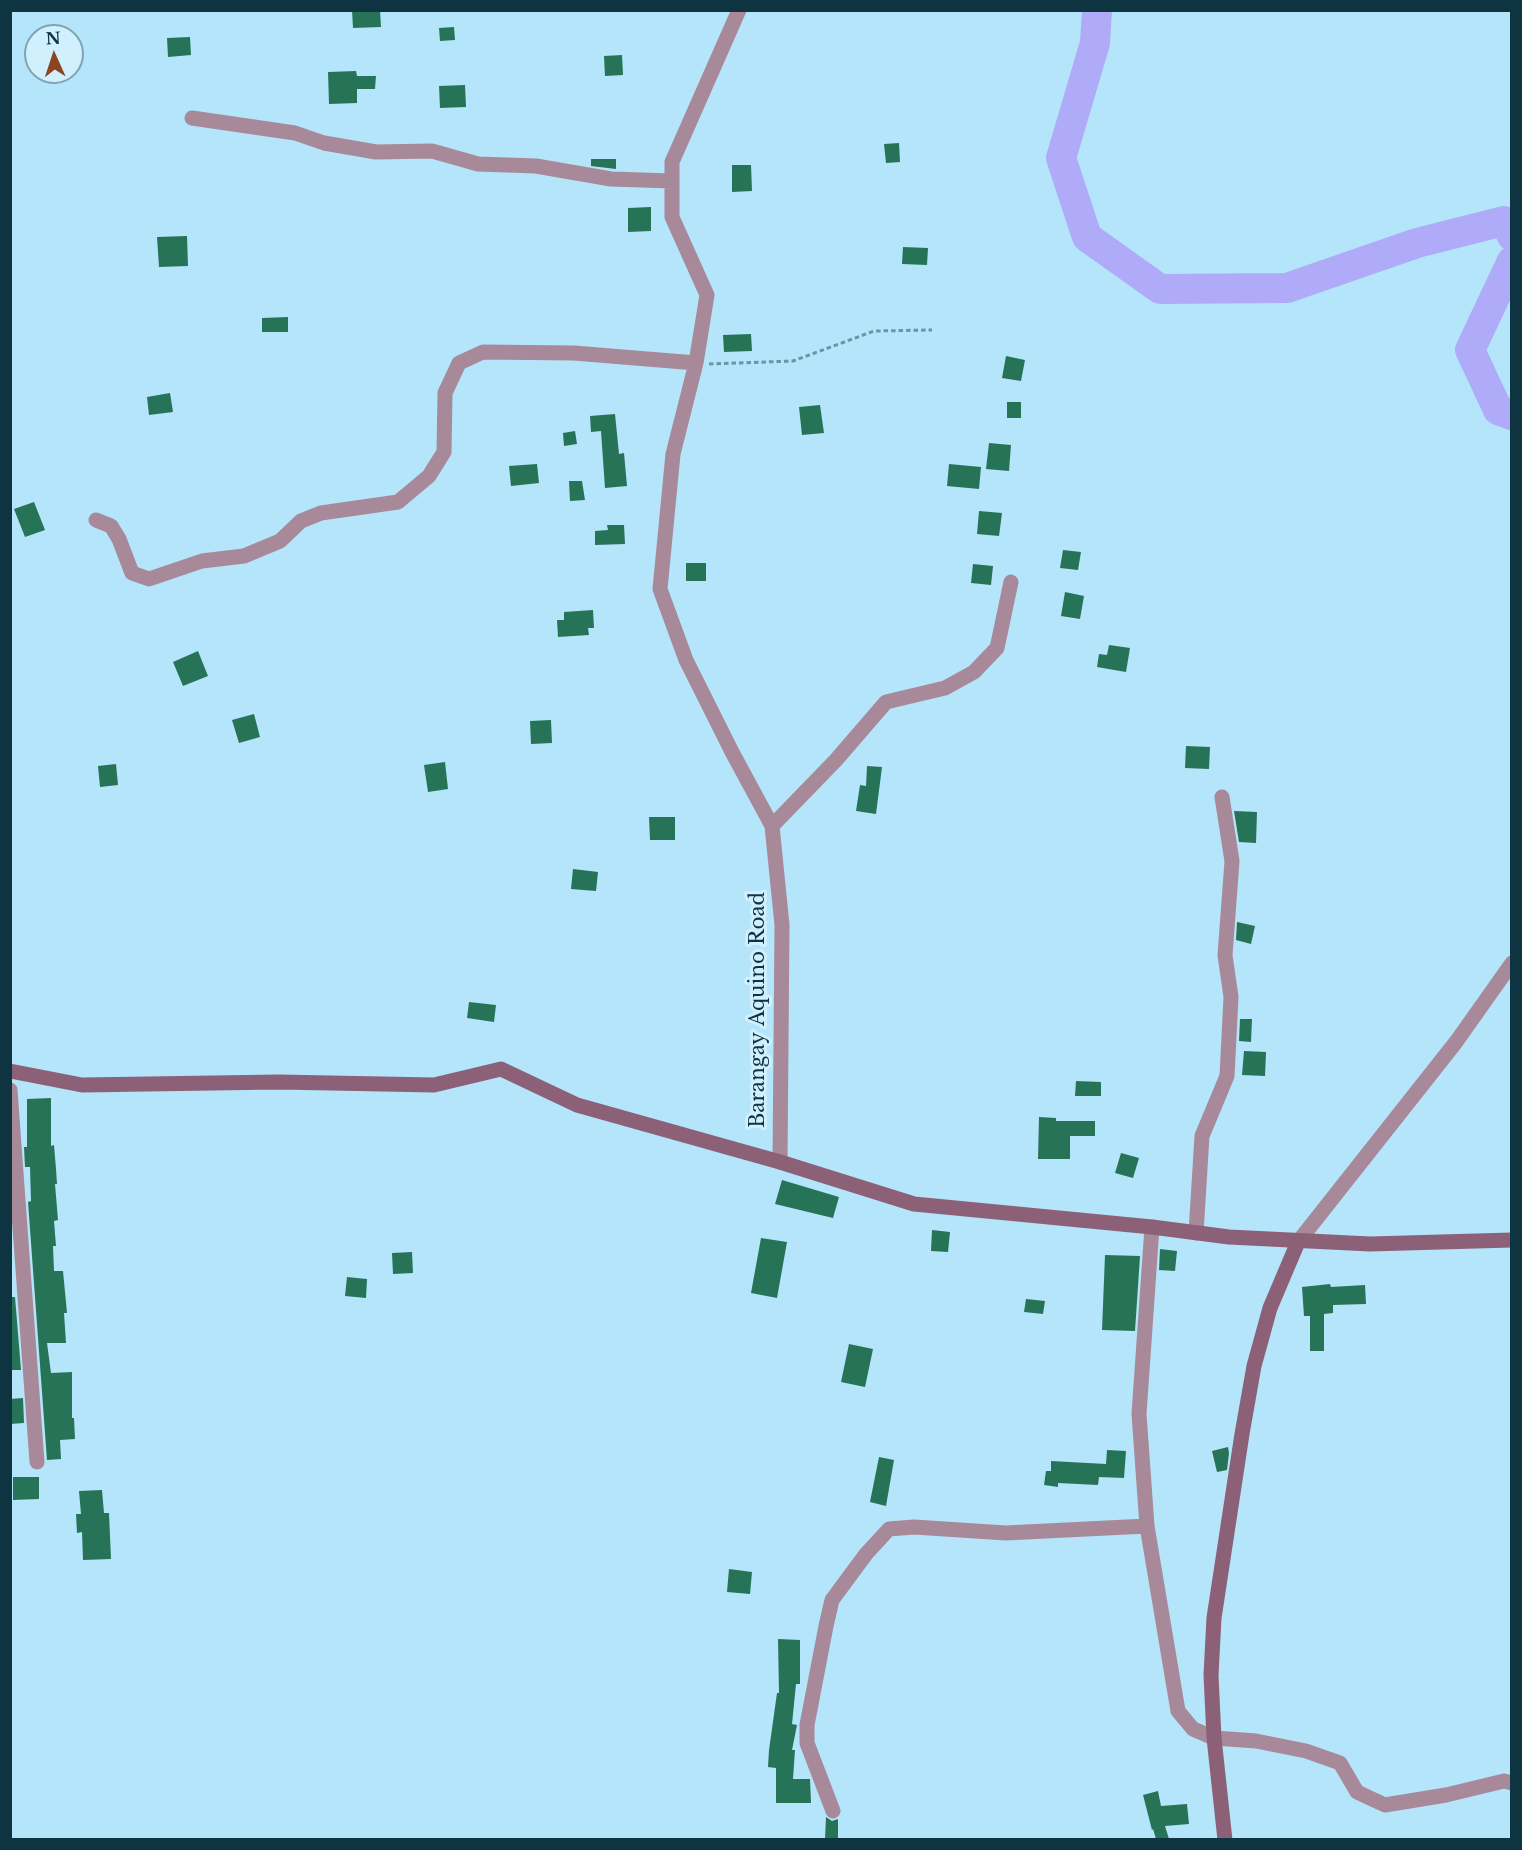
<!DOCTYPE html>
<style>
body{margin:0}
#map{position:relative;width:1522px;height:1850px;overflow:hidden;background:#b4e5fa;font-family:"Libre Baskerville",serif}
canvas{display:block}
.frame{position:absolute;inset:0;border:12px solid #0e3341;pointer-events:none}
.north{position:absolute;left:24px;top:24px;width:60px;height:60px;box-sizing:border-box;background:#d0f0fe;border:2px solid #82a4b2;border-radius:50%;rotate:357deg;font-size:16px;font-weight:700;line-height:24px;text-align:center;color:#0e3341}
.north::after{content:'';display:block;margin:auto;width:21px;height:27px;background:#8c4520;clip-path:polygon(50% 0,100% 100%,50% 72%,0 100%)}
</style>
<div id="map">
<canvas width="1522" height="1850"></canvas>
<div class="frame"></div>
<div class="north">N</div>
</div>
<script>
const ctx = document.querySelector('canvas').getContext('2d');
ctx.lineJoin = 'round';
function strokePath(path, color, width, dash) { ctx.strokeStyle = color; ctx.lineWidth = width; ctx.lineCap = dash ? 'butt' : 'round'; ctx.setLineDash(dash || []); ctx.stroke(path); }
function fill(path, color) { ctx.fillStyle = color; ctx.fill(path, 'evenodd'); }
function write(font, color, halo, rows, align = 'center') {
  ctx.font = font + ' "Libre Baskerville",serif'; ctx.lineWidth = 6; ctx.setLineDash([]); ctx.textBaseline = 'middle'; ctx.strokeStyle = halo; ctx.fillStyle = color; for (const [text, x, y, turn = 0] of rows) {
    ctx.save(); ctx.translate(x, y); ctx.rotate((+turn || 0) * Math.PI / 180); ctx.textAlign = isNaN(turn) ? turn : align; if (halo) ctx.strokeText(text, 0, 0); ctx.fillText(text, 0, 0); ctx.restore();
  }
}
strokePath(new Path2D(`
 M1097,10l-2,33 -34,115 26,79 73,52 127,-1 130,-45 87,-22 8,15
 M1512,261l-42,89 28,60 14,5`), '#afabf8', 30);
fill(new Path2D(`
 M352,10h28l1,17 -28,1z
 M454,27l1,13 -15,1 -1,-13z
 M190,37l1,18 -23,2 -1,-19z
 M622,55l1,20 -18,1 -1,-20z
 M356,71l1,5h19l-1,13h-18v14l-28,1 -1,-32z
 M465,85l1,22 -26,1 -1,-22z
 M899,143l1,19 -14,1 -2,-19z
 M591,159h25v10l-25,-3z
 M732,165h19l1,26 -20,1z
 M651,207v24l-23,1v-24z
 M187,236l1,30 -29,1 -2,-30z
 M903,247l25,1 -1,17 -25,-1z
 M288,317v15h-26v-14z
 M751,334l1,17 -28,1 -1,-17z
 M1006,356l19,4 -4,21 -19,-3z
 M170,393l3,19 -24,3 -2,-18z
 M1007,402h14v16h-14z
 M820,405l4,28 -22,2 -3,-28z
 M615,414l4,40 5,-1 3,33 -22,2 -4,-57 -10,1 -1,-16z
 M575,431l2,13 -13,2 -1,-13z
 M989,443l22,2 -2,26 -23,-2z
 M537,464l2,19 -28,3 -2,-20z
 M949,464l32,3 -2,22 -32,-3z
 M569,481h13l3,19 -15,1z
 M34,502l11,28 -20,7 -11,-28z
 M979,511l23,2 -3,23 -22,-2z
 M607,525h17l1,19 -30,1v-14l13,-1z
 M1063,550l18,2 -3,18 -18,-2z
 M686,563h20v18h-20z
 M973,564l20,2 -2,19 -20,-2z
 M1065,592l19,4 -4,23 -19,-3z
 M593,610l1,18h-6l1,7 -31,2 -1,-17h7v-8z
 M1109,645l21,3 -4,24 -29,-5 2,-13 8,1z
 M198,651l10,25 -25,10 -10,-24z
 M254,714l6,23 -21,6 -7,-23z
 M551,720l1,23 -21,1 -1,-23z
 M1186,746l24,1 -1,22 -24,-1z
 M445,762l3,27 -20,3 -4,-27z
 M116,764l2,21 -18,2 -2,-21z
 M867,766l15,1 -6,47 -20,-3 4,-26 6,1z
 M1234,811l23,1 -1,31 -17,-1z
 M649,817h26v23h-25z
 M573,869l25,3 -2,19 -25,-2z
 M1237,922l18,4 -4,18 -15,-4z
 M469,1002l27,3 -2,17 -27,-4z
 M1240,1019h12l-1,23 -12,-1z
 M1244,1051l22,1 -1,24 -23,-1z
 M1076,1081l25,1v14h-26z
 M51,1098v48l3,-1 2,24 1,15h-2l3,36 -4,1 2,25h-3l1,25h9l4,42h-3l2,30h-19l4,30 21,-1v46h2l1,21 -15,1 1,19 -14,1 -19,-258 3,-1 -1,-34h-5l-1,-20h3v-48z
 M1039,1117l17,1v3h39v15h-25v23h-32z
 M1121,1153l18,5 -6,20 -18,-5z
 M782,1180l57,17 -6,21 -58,-14z
 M932,1230l18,2 -2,20 -17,-1z
 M761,1238l26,4 -10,56 -26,-5z
 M1160,1249l17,2 -2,20 -16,-1z
 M412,1252l1,21 -20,1 -1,-21z
 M1105,1255l35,1 -5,75 -33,-1z
 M347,1277l20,2 -1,19 -21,-2z
 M1330,1284l1,3 34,-2 1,19 -33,1v8l-9,1v37h-14v-35h-6l-2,-29z
 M10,1297h5l6,73h-11z
 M1026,1299l19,2 -2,13 -19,-2z
 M849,1344l24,5 -8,38 -24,-5z
 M23,1398l1,25 -14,1v-25z
 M1228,1447l1,6 -2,17 -10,2 -5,-21z
 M1107,1450l19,1 -2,27 -25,-1 -1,8 -40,-2v4l-14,-2 2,-14h5v-10l55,3z
 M879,1457l15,3 -8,46 -16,-4z
 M13,1477h26v22l-26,1z
 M102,1490l2,23h5l2,46 -28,1 -1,-28 -5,1 -1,-19h5l-2,-23z
 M729,1569l23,3 -2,22 -23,-2z
 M778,1639l22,1v44h-4l-4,40 5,1 -5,25h3l-2,29h17l1,24h-35v-35l-8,-1 1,-17 8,-57h2z
 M1158,1791l3,15 26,-2 2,20 -24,2 4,13h-13l-3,-10 -1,1 -9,-35z
 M826,1817l6,4 6,-2v20h-13z`), '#277358');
strokePath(new Path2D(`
 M709,364l84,-3 81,-30 58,-1`), '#6a95a7', 3, [4.5, 3]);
strokePath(new Path2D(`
 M739,10l-67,152v55l35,78 -11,68 -23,91 -13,135 26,71 46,92 40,74 10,99 -2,237
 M192,118l103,15 29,10 52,9 56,-1 46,13 58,2 75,13 61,2
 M96,520l15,6 8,13 13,34 17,6 53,-18 42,-5 36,-15 21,-20 20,-8 77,-11 31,-26 15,-24 1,-59 14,-30 24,-11 91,1 122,10
 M772,826l64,-66 50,-58 59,-14 29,-16 23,-24 14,-66
 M10,1090l27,372
 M1152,1227l-13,187 8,112 31,185 15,18 21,9 42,3 50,10 34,12 17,29 28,13 61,-10 58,-14 8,2
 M1196,1233l6,-97 25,-60 4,-79 -6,-42 7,-94 -10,-64
 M1298,1242l158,-200 56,-79
 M833,1811l-26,-68v-18l19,-99 6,-26 34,-46 23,-25 25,-2 92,6 141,-7`), '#a88999', 15);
strokePath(new Path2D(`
 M10,1071l72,14 197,-3 155,3 67,-16 76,36 203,57 134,42 238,23 77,10 141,7 142,-4
 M1225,1840l-11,-102 -3,-63 3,-57 28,-184 12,-68 16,-58 28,-66`), '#8c6178', 15);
write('20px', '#0e3341', '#d0f0fe', [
 ["Barangay Aquino Road",758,1010,-90]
]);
</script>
